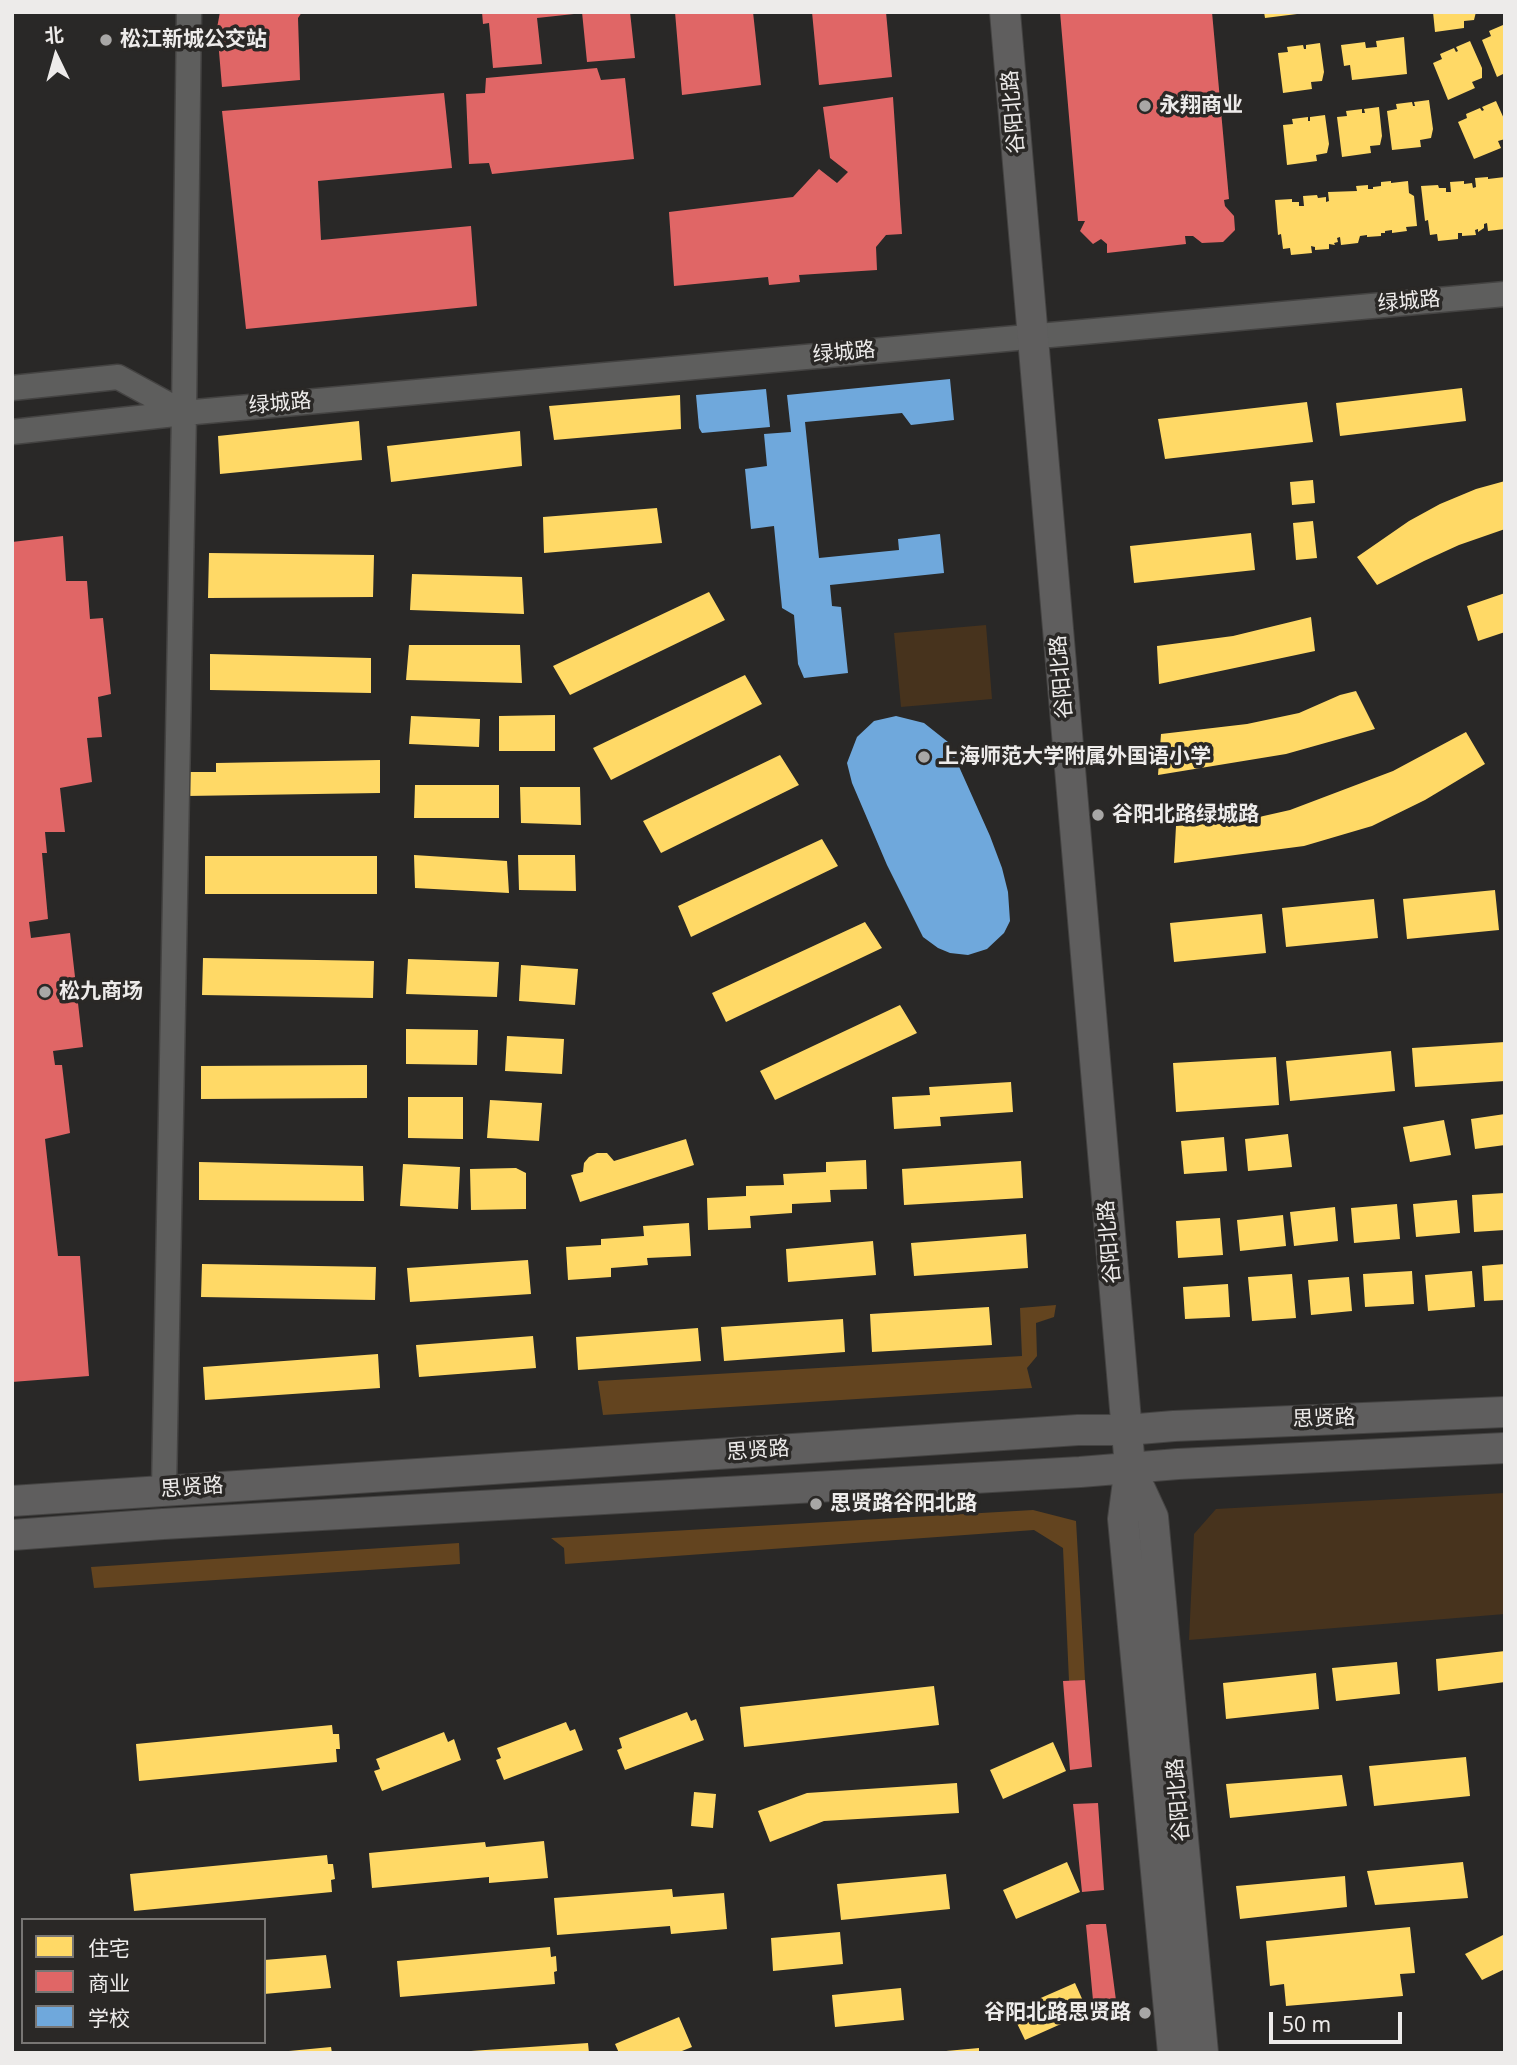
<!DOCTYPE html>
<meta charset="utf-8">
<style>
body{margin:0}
#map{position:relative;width:1517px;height:2065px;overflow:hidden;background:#292827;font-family:"Noto Sans","Noto Sans SC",sans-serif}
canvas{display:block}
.frame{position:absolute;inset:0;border:14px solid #edebea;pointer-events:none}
.legend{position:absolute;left:21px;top:1918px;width:245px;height:126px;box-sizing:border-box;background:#2a2826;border:2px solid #787674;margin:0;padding:9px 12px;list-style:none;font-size:21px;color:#edebea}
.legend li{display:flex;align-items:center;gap:14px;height:35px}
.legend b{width:35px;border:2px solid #787674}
.north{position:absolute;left:21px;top:21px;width:70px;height:70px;-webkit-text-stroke:5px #2a2826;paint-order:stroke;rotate:355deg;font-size:19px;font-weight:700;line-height:28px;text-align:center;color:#edebea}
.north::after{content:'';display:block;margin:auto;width:24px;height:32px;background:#edebea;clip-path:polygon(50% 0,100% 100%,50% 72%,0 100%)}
.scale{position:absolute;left:1269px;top:2012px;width:133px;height:32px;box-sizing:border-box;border:4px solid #edebea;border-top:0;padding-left:9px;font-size:21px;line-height:24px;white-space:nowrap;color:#edebea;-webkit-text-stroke:5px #2a2826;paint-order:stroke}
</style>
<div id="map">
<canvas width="1517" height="2065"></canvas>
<div class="frame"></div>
<ul class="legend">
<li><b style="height:19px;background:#ffd966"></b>住宅</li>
<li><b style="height:19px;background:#e06666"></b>商业</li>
<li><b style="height:19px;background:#6fa8dc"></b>学校</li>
</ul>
<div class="north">北</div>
<div class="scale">50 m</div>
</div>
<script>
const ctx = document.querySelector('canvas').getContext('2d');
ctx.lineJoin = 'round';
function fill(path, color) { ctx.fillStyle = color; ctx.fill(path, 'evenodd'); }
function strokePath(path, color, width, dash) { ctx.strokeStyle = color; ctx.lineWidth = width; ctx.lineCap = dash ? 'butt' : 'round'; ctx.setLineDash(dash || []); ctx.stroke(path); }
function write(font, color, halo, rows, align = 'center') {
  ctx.font = font + ' "Noto Sans","Noto Sans SC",sans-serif'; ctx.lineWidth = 7; ctx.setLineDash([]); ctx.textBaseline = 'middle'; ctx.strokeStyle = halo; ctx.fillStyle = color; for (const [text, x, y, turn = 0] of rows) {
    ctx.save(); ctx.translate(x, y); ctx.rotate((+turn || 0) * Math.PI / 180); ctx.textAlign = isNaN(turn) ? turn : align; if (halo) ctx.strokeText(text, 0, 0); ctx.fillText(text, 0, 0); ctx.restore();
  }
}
fill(new Path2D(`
 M986,625l6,74 -91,8 -7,-74z
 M1505,1493v121l-316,26 5,-106 22,-25z`), '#47331d');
fill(new Path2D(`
 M1056,1305l-2,12 -18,6 1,33 -10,12 5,20 -429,27 -5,-34 424,-25 -2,-48z
 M1033,1510l43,11 9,159 -16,1 -6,-133 -29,-18 -469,34 -1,-16 -13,-10z
 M459,1543l1,21 -366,24 -3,-21z`), '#63441f');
fill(new Path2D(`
 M1264,12h33v2l-32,4z
 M1433,12h43l-2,8 -10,1v7l-29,4z
 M1503,25l2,48 -8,4 -15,-37 9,-4 -2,-5z
 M1404,37l3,37 -55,6 -2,-15 -6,1 -3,-21 24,-3 1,6 11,-1 -1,-6z
 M1470,41l12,27v10l-10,4 3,6 -27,12 -15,-37 9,-4 -2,-5 14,-6 2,4 2,-1 -2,-4z
 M1320,43l4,29 -2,9 -11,1 1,7 -29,4 -5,-40 10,-1 -1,-5 16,-2 1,4h2v-4z
 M1429,100l4,29 -2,9 -11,2 1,7 -29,3 -5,-39 10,-2 -1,-5 16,-2 1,4h2l-1,-4z
 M1496,101l9,20v18l-7,2 3,7 -27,11 -16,-37 9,-4 -1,-4 14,-6 2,3 2,-1 -2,-3z
 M1379,107l3,29 -2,9 -10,1 1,7 -29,4 -5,-40 10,-1 -1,-5 16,-2v4h3l-1,-4z
 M1325,115l4,29 -2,9 -11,2 1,6 -30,4 -4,-40 10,-1 -1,-5 16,-2v4h2v-4z
 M1488,177v2l17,-2v52l-17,2 -1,-8 -3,1v4l-6,4v-3l-3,1 1,5 -14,1v-3h-4v6l-20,2 -1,-7 -7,1 -2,-15 -3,1 -4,-35 17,-1 1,3h7v4h5l-1,-10 14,-1v3l8,-1 1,5 3,-1 -1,-9z
 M1391,181v2l17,-2 1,12 5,3 3,30 -11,1 1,4 -15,2v-3l-7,1v2h-4v3l-14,1v-2l-7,1 -2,7 -17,2 -1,-8 -3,1 1,4 -4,1 1,2 -6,-1v5l-14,1v-3l-4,-1 1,7 -21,2 -1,-7 -7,1 -2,-15 -3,1 -3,-35 17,-1v3h7v4h5l-1,-10 14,-1 1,3 8,-1v5l3,-1 -1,-9 29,-1 -1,-5 12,-1v4h5v-2l8,-1v-4z
 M1462,388l4,33 -126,15 -4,-33z
 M680,395l1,34 -127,11 -5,-34z
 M1307,402l6,40 -148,17 -7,-40z
 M359,421l3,39 -142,14 -2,-38z
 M520,431l2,35 -131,16 -4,-36z
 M1313,480l2,23 -23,2 -2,-23z
 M1505,481v48l-46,16 -35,16 -47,24 -20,-28 52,-36 31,-17 36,-15z
 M657,508l5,35 -118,10 -1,-36z
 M1313,521l4,37 -21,2 -3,-37z
 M1251,533l4,37 -121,13 -4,-37z
 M209,553l165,2 -1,42 -165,1z
 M412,574l110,3 2,37 -114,-4z
 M709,592l16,28 -155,75 -17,-29z
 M1505,593v39l-27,9 -11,-35z
 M1311,617l4,34 -156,33 -2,-38 76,-10z
 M409,645h111l2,38 -116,-3z
 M210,654l161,4v35l-161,-3z
 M745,675l17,29 -151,76 -18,-32z
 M1356,691l19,38 -89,25 -128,21 3,-41 86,-10 52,-11 41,-18z
 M555,715v36h-56v-35z
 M411,716l69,3 -1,28 -70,-3z
 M1466,732l19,32 -60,36 -53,26 -68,20 -130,17 2,-37 61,-4 53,-12 103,-39z
 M780,755l19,30 -138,68 -18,-32z
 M380,760v33l-194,3 1,-24h29v-9z
 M415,785h84v33h-85z
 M520,787h60l1,38 -60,-2z
 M822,839l16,27 -147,71 -13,-31z
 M414,855l93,6 2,32 -94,-5z
 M518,855h57l1,36 -57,-1z
 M205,856h172v38h-172z
 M1495,890l4,40 -92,9 -4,-40z
 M1374,899l4,39 -92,9 -4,-39z
 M1262,914l4,39 -92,9 -4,-39z
 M865,922l17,26 -156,74 -14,-29z
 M203,958l171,3 -1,37 -171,-3z
 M408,959l91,3 -2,35 -91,-3z
 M521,965l57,4 -3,36 -56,-4z
 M900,1005l17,28 -142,67 -15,-29z
 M406,1029l72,1 -1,35 -71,-1z
 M507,1036l57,3 -2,35 -57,-3z
 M1505,1042v39l-90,6 -3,-39z
 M1391,1051l4,40 -105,10 -4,-40z
 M1276,1057l3,48 -103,7 -3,-49z
 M367,1065v33l-166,1v-33z
 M1011,1082l2,30 -73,5 1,9 -47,3 -2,-32 38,-2 -1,-8z
 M408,1097h55v42l-55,-1z
 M490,1100l52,3 -3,38 -52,-3z
 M1505,1114v31l-30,4 -4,-30z
 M1444,1120l7,35 -41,7 -7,-35z
 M1288,1134l4,33 -44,4 -3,-32z
 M1224,1137l3,34 -43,3 -3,-33z
 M686,1139l8,26 -114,37 -9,-27 12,-3 1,-9 5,-6 8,-4h10l7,8z
 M866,1160l1,29 -37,1 1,12 -39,2v9l-42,3 1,12 -43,2 -1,-32 39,-2v-10l38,-1 -1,-11 43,-2v-10z
 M1021,1161l2,37 -119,7 -2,-36z
 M199,1162l164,4 1,35 -165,-1z
 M403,1164l57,3 -2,42 -58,-3z
 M516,1168l10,5v36l-55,1 -1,-41z
 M1505,1193v37l-31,2 -2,-37z
 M1457,1200l3,33 -44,4 -3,-33z
 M1397,1204l3,35 -46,4 -3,-35z
 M1335,1207l3,34 -44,5 -4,-34z
 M1283,1215l3,31 -46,5 -3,-31z
 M1220,1218l3,37 -45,3 -2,-37z
 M689,1223l2,33 -44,2 1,7 -37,3v9l-43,3 -2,-33 35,-2v-6l43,-3 -1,-10z
 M1026,1234l2,34 -114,8 -3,-33z
 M873,1241l3,34 -88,7 -2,-33z
 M528,1260l3,34 -121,8 -3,-34z
 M202,1264l174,3 -1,33 -174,-3z
 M1505,1264v36l-21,1 -2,-35z
 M1412,1271l2,33 -49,3 -2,-33z
 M1472,1271l3,36 -47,4 -3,-36z
 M1292,1274l4,44 -44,3 -4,-44z
 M1349,1277l3,34 -41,4 -3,-35z
 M1228,1284l2,33 -45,2 -2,-32z
 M989,1307l3,38 -120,7 -2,-38z
 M843,1319l2,33 -121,9 -3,-34z
 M698,1328l3,33 -123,9 -2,-33z
 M533,1336l3,32 -117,9 -3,-32z
 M378,1354l2,34 -175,12 -2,-33z
 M1505,1651v31l-67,9 -2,-32z
 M1397,1662l3,32 -64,7 -4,-33z
 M1316,1673l3,36 -93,10 -3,-36z
 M934,1686l5,39 -195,22 -4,-40z
 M687,1712l4,9 5,-2 8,21 -79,30 -8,-20 5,-2 -3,-10z
 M566,1722l4,9 5,-2 8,21 -79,30 -8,-20 5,-2 -4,-10z
 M332,1725l1,9h6l1,15h-4l1,13 -198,19 -3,-37z
 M444,1732l4,10 6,-3 7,21 -79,31 -8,-20 6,-2 -4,-10z
 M1053,1742l13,29 -63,28 -13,-29z
 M1466,1757l4,39 -96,10 -5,-40z
 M1342,1775l5,31 -117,12 -4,-34z
 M957,1783l2,30 -135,8 -54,21 -12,-31 49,-18z
 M694,1792l22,2 -3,34 -22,-2z
 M544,1841l4,37 -59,5v-6l-117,11 -3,-35 116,-11 1,5z
 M327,1855l1,9h5l2,15 -4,1 1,12 -198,19 -4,-37z
 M1067,1862l13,30 -64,27 -13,-29z
 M1463,1862l5,36 -93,7 -8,-34z
 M946,1874l4,35 -109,11 -4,-36z
 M1345,1876l2,31 -107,12 -4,-33z
 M672,1889l1,8 51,-4 3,36 -56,5 -1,-8 -113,9 -3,-37z
 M1410,1927l5,46 -15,1 3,22 -117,10 -2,-22 -14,2 -4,-45z
 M840,1932l3,32 -70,7 -2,-33z
 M1505,1934v35l-23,11 -17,-26z
 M550,1947l1,10 5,-1 1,15 -3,1 1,12 -155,13 -3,-36z
 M326,1955l5,33 -67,6v-34z
 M1075,1983l13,29 -63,28 -14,-29z
 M901,1988l3,32 -69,7 -3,-32z
 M679,2017l13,30 -15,6h-58l-4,-9z
 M588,2043l1,10h-118v-2z
 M331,2047l1,6h-43v-2z
 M979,2048v5h-33v-2z`), '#ffd966');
fill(new Path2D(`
 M220,12h82l-4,6 2,62 -78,7 -5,-59z
 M482,12h92v2l-37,4 5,46 -49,4 -4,-45 -6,1z
 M582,12h48l5,46 -48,4z
 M675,12h78l8,73 -79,10z
 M812,12h74l6,65 -73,8z
 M1060,12h152l17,187 -5,1 1,6 9,10 1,14 -12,12 -21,1 -9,-7h-8l1,8 -79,9v-9l-6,-5 -8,5 -13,-13 5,-10h-7z
 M597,68l4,12 24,-2 9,81 -142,15 -3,-11 -20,1 -3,-70 19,-1 1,-15z
 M444,93l8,75 -134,13 3,59 150,-14 6,80 -231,23 -24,-218z
 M893,97l9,137 -16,1 -10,12 1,23 -78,5 1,7 -31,3 -1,-8 -94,9 -5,-74 124,-15 26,-28 18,14 11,-11 -18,-14 -7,-51z
 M63,536l3,45h21l3,38 13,-1 8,76 -13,3 4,40 -15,1 5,44 -32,6 5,44h-20l2,21h-5l6,66 -19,3 2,16 39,-5 13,114 -30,4 2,14h7l8,68 -25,6 13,117h22l9,120 -77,6v-840z
 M1085,1680l7,87 -22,3 -7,-89z
 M1098,1803l6,87 -22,2 -9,-88z
 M1091,1924h15l11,84 -23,3 -8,-86z`), '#e06666');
fill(new Path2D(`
 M950,379l4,41 -43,5 -9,-12 -97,9 14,136 80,-8 -1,-11 42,-5 4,39 -114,12 2,21 9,1 7,66 -44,5 -6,-14 -4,-49 -12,-7 -8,-82 -23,3 -6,-60 22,-3 -3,-32 27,-2 -4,-37z
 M766,389l4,38 -68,6 -3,-5 -3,-33z
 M896,716l28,7 24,19 42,94 12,32 6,24 2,29 -6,12 -17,16 -19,6 -18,-2 -12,-5 -15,-11 -36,-72 -35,-82 -5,-20 10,-26 17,-16z`), '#6fa8dc');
const minor = new Path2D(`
 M12,388l106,-11 66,36
 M12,432l172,-19 1321,-119
 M164,1490l20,-1077 5,-401`);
const major = new Path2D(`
 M1005,12l125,1455 -7,52 50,534
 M1130,1467l23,50 50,536
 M12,1501l1066,-71h49l47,-4 331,-14
 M12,1535l151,-11 917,-52 98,-8 327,-16`);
strokePath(minor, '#444342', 27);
strokePath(major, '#444342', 32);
strokePath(minor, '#5e5e5d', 24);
strokePath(major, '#5f5e5e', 30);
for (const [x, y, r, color] of [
 [106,40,7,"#a8a7a6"],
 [1145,106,7,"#a8a7a6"],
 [924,757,7,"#a8a7a6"],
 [1098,815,7,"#a8a7a6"],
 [45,992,7,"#a8a7a6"],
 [816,1504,7,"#a8a7a6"],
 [1145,2013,7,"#a8a7a6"]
]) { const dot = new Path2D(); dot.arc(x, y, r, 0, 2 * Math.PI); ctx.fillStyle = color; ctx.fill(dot); strokePath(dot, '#2a2826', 2.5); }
write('bold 21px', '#edebea', '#2a2826', [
 ["松江新城公交站",120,40],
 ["永翔商业",1159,106],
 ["上海师范大学附属外国语小学",938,757],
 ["谷阳北路绿城路",1112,815],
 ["松九商场",59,992],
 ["思贤路谷阳北路",830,1504],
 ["谷阳北路思贤路",1131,2013,"right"]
], 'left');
write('21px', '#edebea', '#2a2826', [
 ["谷阳北路",1014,112,-95],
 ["绿城路",1409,302,-5],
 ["绿城路",844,353,-5],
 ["绿城路",280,404,-5],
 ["谷阳北路",1062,677,-95],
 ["谷阳北路",1110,1242,-95],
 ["思贤路",1324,1419,-2],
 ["思贤路",758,1451,-4],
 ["思贤路",192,1488,-4],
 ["谷阳北路",1179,1800,-95]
]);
</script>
